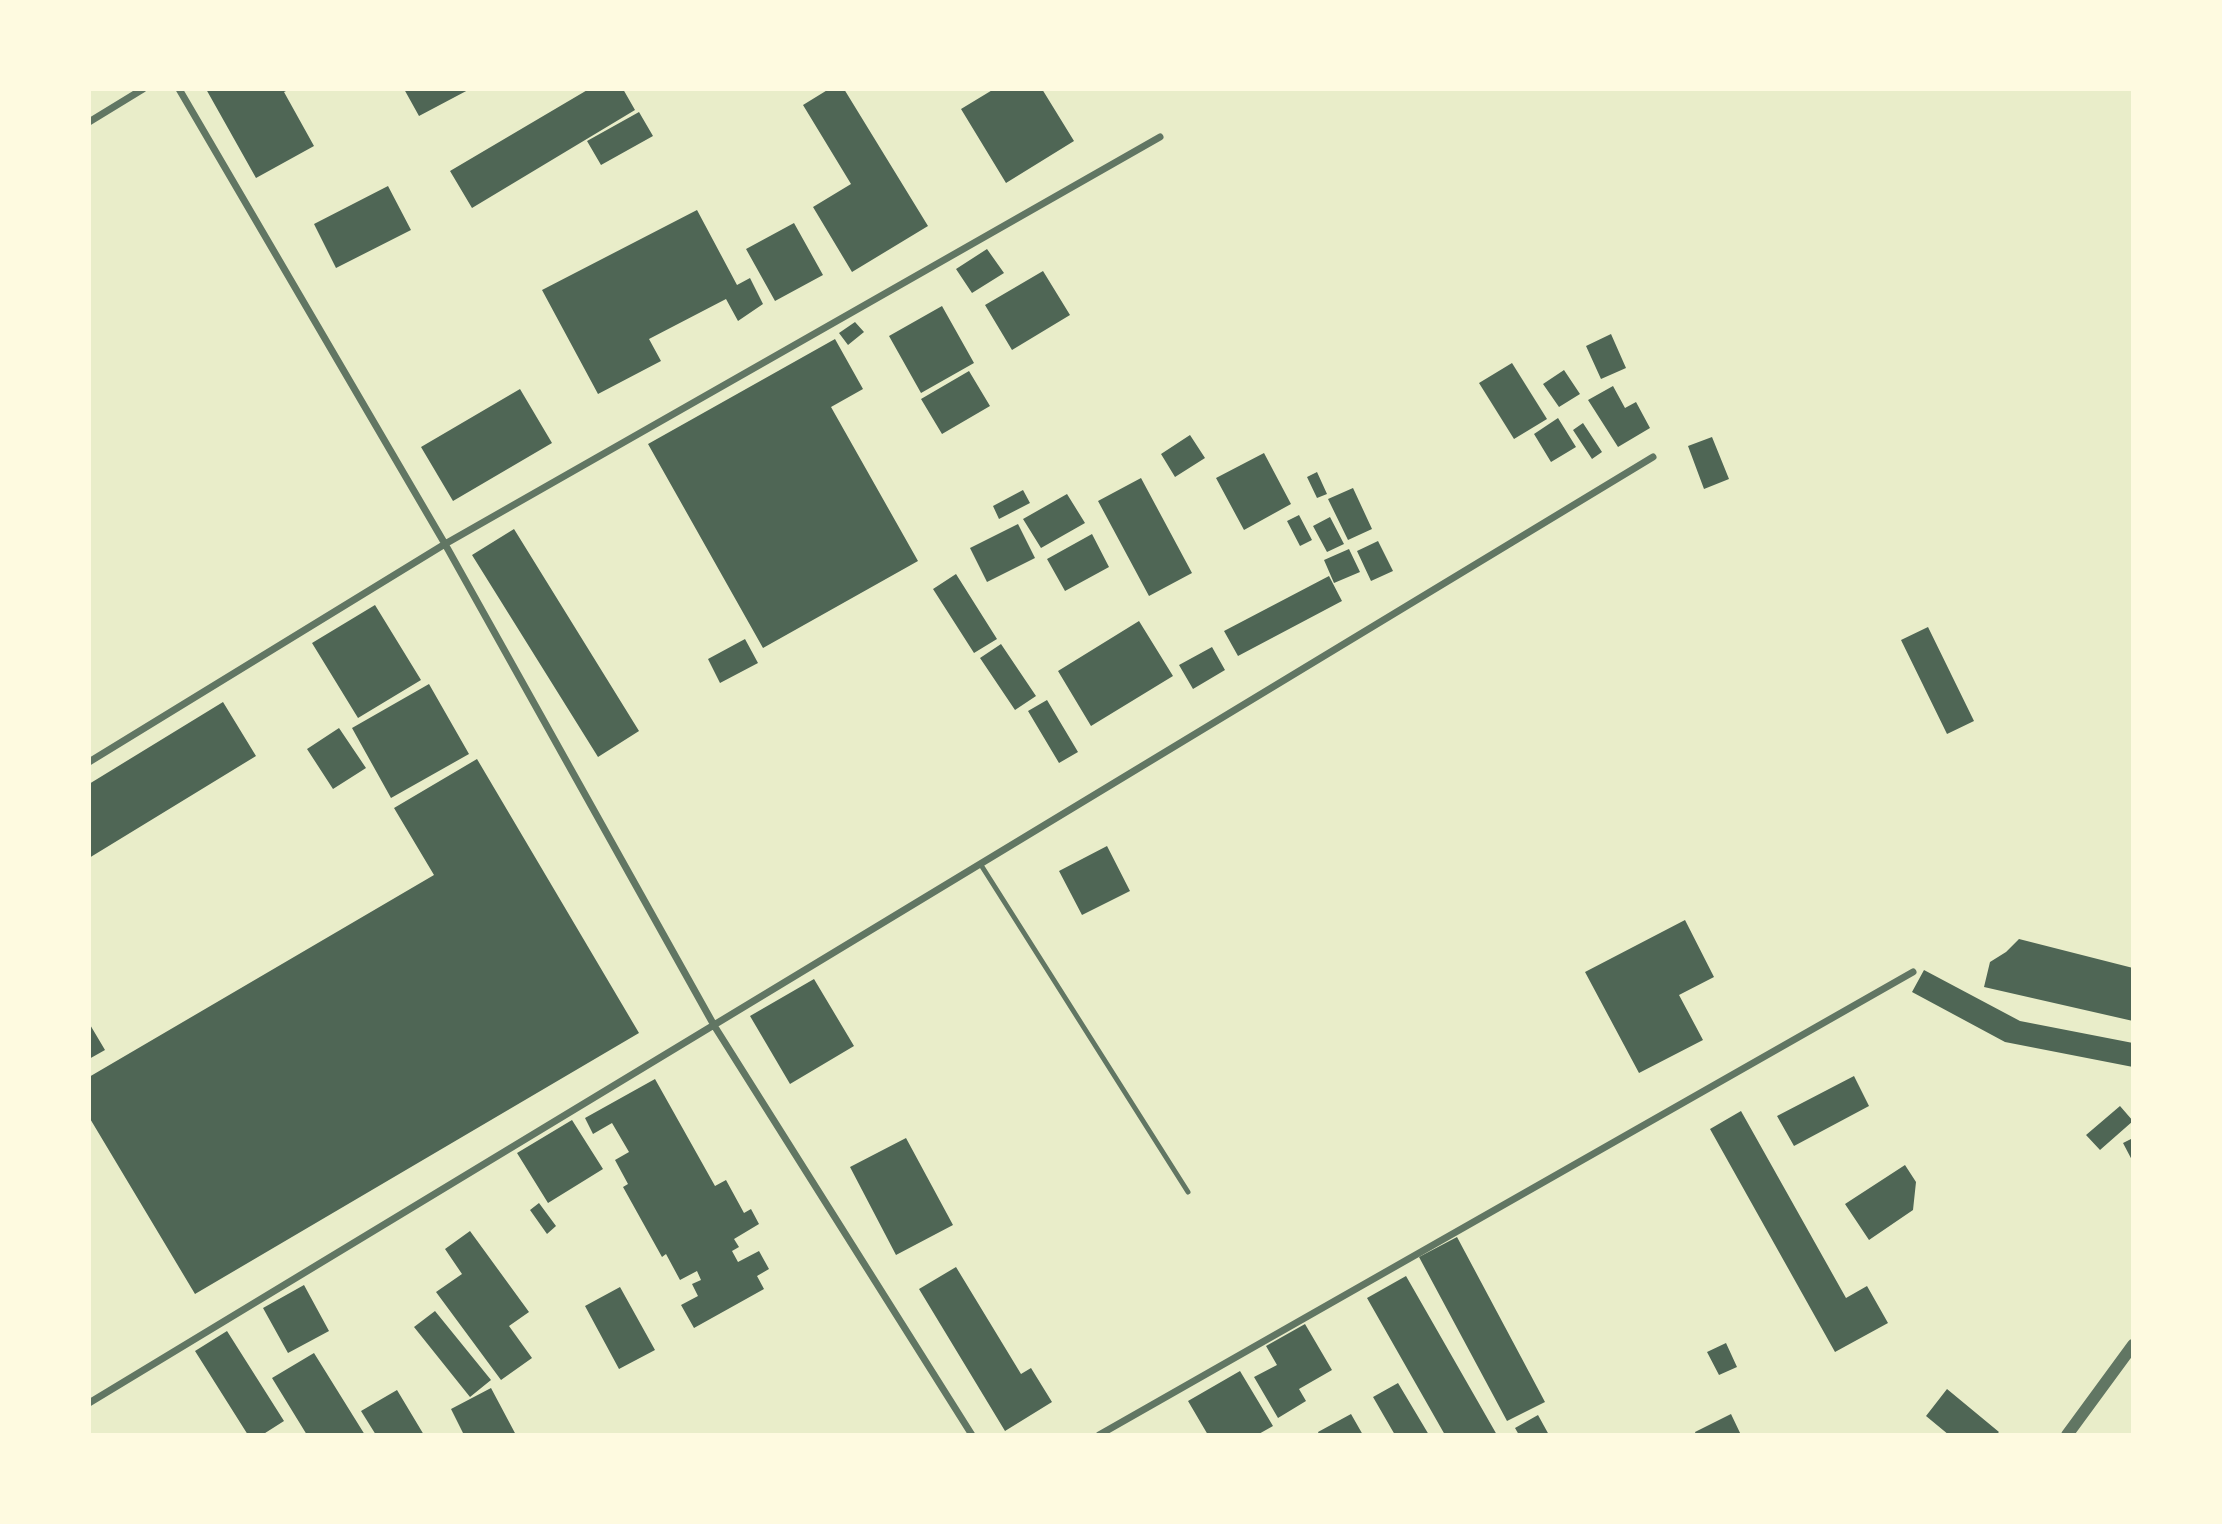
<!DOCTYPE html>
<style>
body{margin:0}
#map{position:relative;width:2222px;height:1524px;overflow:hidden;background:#e9edc9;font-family:Overpass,sans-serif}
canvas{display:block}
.frame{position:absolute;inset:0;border:91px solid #fefae0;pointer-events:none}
</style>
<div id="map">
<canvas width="2222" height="1524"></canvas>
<div class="frame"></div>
</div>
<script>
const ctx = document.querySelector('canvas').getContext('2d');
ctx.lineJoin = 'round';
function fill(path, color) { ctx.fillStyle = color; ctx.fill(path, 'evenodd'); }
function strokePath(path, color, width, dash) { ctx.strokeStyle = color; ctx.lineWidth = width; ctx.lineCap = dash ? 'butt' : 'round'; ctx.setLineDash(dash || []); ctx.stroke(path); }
fill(new Path2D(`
 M206,89h84l-6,3 30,54 -58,32z
 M404,89h66l-51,27z
 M589,89h34l12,21 -163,98 -22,-37z
 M829,89h15l84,137 -76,46 -39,-65 38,-23 -48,-79z
 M994,89h48l32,52 -68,42 -45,-74z
 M639,112l14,24 -52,29 -14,-24z
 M388,186l23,44 -75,38 -22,-44z
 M697,210l40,75 13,-7 13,26 -25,17 -12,-22 -77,40 12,22 -63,33 -56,-104z
 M794,223l29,52 -48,26 -29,-52z
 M987,249l17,24 -32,20 -16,-24z
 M1043,271l27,44 -58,35 -27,-45z
 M942,306l32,57 -53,30 -32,-57z
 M855,322l9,10 -16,13 -9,-12z
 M1611,334l15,34 -25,11 -15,-33z
 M835,339l28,50 -32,18 87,154 -155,87 -115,-204z
 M1512,363l35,56 -33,20 -35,-56z
 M1564,370l16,24 -21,13 -16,-23z
 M969,371l21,35 -48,28 -21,-35z
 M1613,386l12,22 11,-6 14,26 -32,19 -30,-47z
 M520,389l32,54 -99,58 -32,-54z
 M1558,418l18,29 -25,15 -17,-28z
 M1583,423l19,29 -10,7 -19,-29z
 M1190,435l15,23 -30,19 -14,-23z
 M1712,437l17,42 -25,10 -16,-43z
 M1264,453l27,51 -47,26 -28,-52z
 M1317,472l10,22 -10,4 -10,-21z
 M1141,478l51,95 -43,23 -51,-95z
 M1353,488l19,41 -24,11 -20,-41z
 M1023,490l7,13 -31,16 -6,-13z
 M1067,494l18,29 -44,25 -18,-29z
 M1299,515l13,25 -12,6 -13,-25z
 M1330,517l14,27 -17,8 -14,-26z
 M1018,524l17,34 -48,24 -17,-34z
 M514,529l125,202 -41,26 -126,-202z
 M1092,534l17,33 -44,24 -18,-32z
 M1378,541l15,30 -22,10 -14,-30z
 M1349,549l11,23 -26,11 -10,-23z
 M956,574l41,65 -23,14 -41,-64z
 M1329,576l13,25 -104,55 -14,-25z
 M375,605l46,75 -63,38 -46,-75z
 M1139,621l34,55 -82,50 -33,-55z
 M1928,627l46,94 -27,13 -46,-94z
 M745,639l13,24 -38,20 -12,-24z
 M1001,644l35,52 -21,14 -35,-52z
 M1212,647l13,23 -32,19 -14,-24z
 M429,684l40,70 -78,44 -39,-70z
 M1047,700l31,52 -19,11 -31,-52z
 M223,702l33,54 -167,102v-74z
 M339,728l27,40 -33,21 -26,-40z
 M477,759l162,274 -444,261 -106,-177v-40l345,-202 -40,-67z
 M1107,846l23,45 -48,24 -23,-44z
 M1685,920l29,57 -35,18 24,45 -64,33 -54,-101z
 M2019,939l114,29v53l-149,-34 6,-25 16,-10z
 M1924,970l96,51 113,22v24l-128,-25 -93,-50z
 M814,979l40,67 -64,38 -40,-68z
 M89,1023l16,27 -16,9z
 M1854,1076l15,30 -75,40 -17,-30z
 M655,1079l60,107 11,-6 18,33 7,-4 8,15 -25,15 5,8 -7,4 6,11 21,-11 10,18 -12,7 7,13 -70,39 -13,-23 17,-9 -6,-12 9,-4 -4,-9 -17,9 -14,-26 -4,3 -39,-70 5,-3 -13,-24 14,-8 -17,-29 -19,11 -8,-16z
 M2120,1106l13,15 -33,29 -14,-15z
 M1741,1111l105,187 21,-12 21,37 -53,29 -125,-223z
 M572,1120l31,49 -55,34 -31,-50z
 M906,1138l47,87 -57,30 -46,-88z
 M2133,1138v24l-10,-19z
 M1905,1165l11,17 -3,28 -44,30 -24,-36z
 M539,1203l17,23 -9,8 -17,-24z
 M470,1231l59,81 -20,14 23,32 -31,22 -65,-88 26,-18 -17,-25z
 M1457,1237l88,165 -38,19 -88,-164z
 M956,1267l65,107 10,-6 21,34 -47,29 -86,-142z
 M1406,1276l91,159h-52l-78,-137z
 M304,1285l25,46 -41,22 -25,-45z
 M620,1287l35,63 -36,19 -34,-63z
 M435,1311l56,69 -21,17 -56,-70z
 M1305,1324l27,46 -33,19 7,12 -28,17 -24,-41 23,-12 -11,-19z
 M227,1331l57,90 -22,14h-14l-53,-84z
 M1726,1343l11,24 -18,8 -12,-23z
 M314,1353l51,82h-58l-35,-57z
 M1240,1371l33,55 -16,9h-49l-20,-34z
 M1398,1383l31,52h-34l-22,-38z
 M491,1388l25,47h-52l-13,-26z
 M1947,1389l52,43 -3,3h-47l-23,-19z
 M397,1390l27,45h-48l-15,-24z
 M1351,1414l12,21h-44l-1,-3z
 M1731,1414l10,21h-45l-1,-3z
 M1538,1415l11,20h-30l-4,-7z`), '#4f6655');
strokePath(new Path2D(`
 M981,865l207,327`), '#617663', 5);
strokePath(new Path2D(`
 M179,89l266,455 270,483 257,408
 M89,122l54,-33
 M89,762l356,-218 715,-407
 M89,1403l1564,-946
 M1099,1435l814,-463`), '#617663', 7);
strokePath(new Path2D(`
 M2067,1435l66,-90`), '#617663', 12);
</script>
